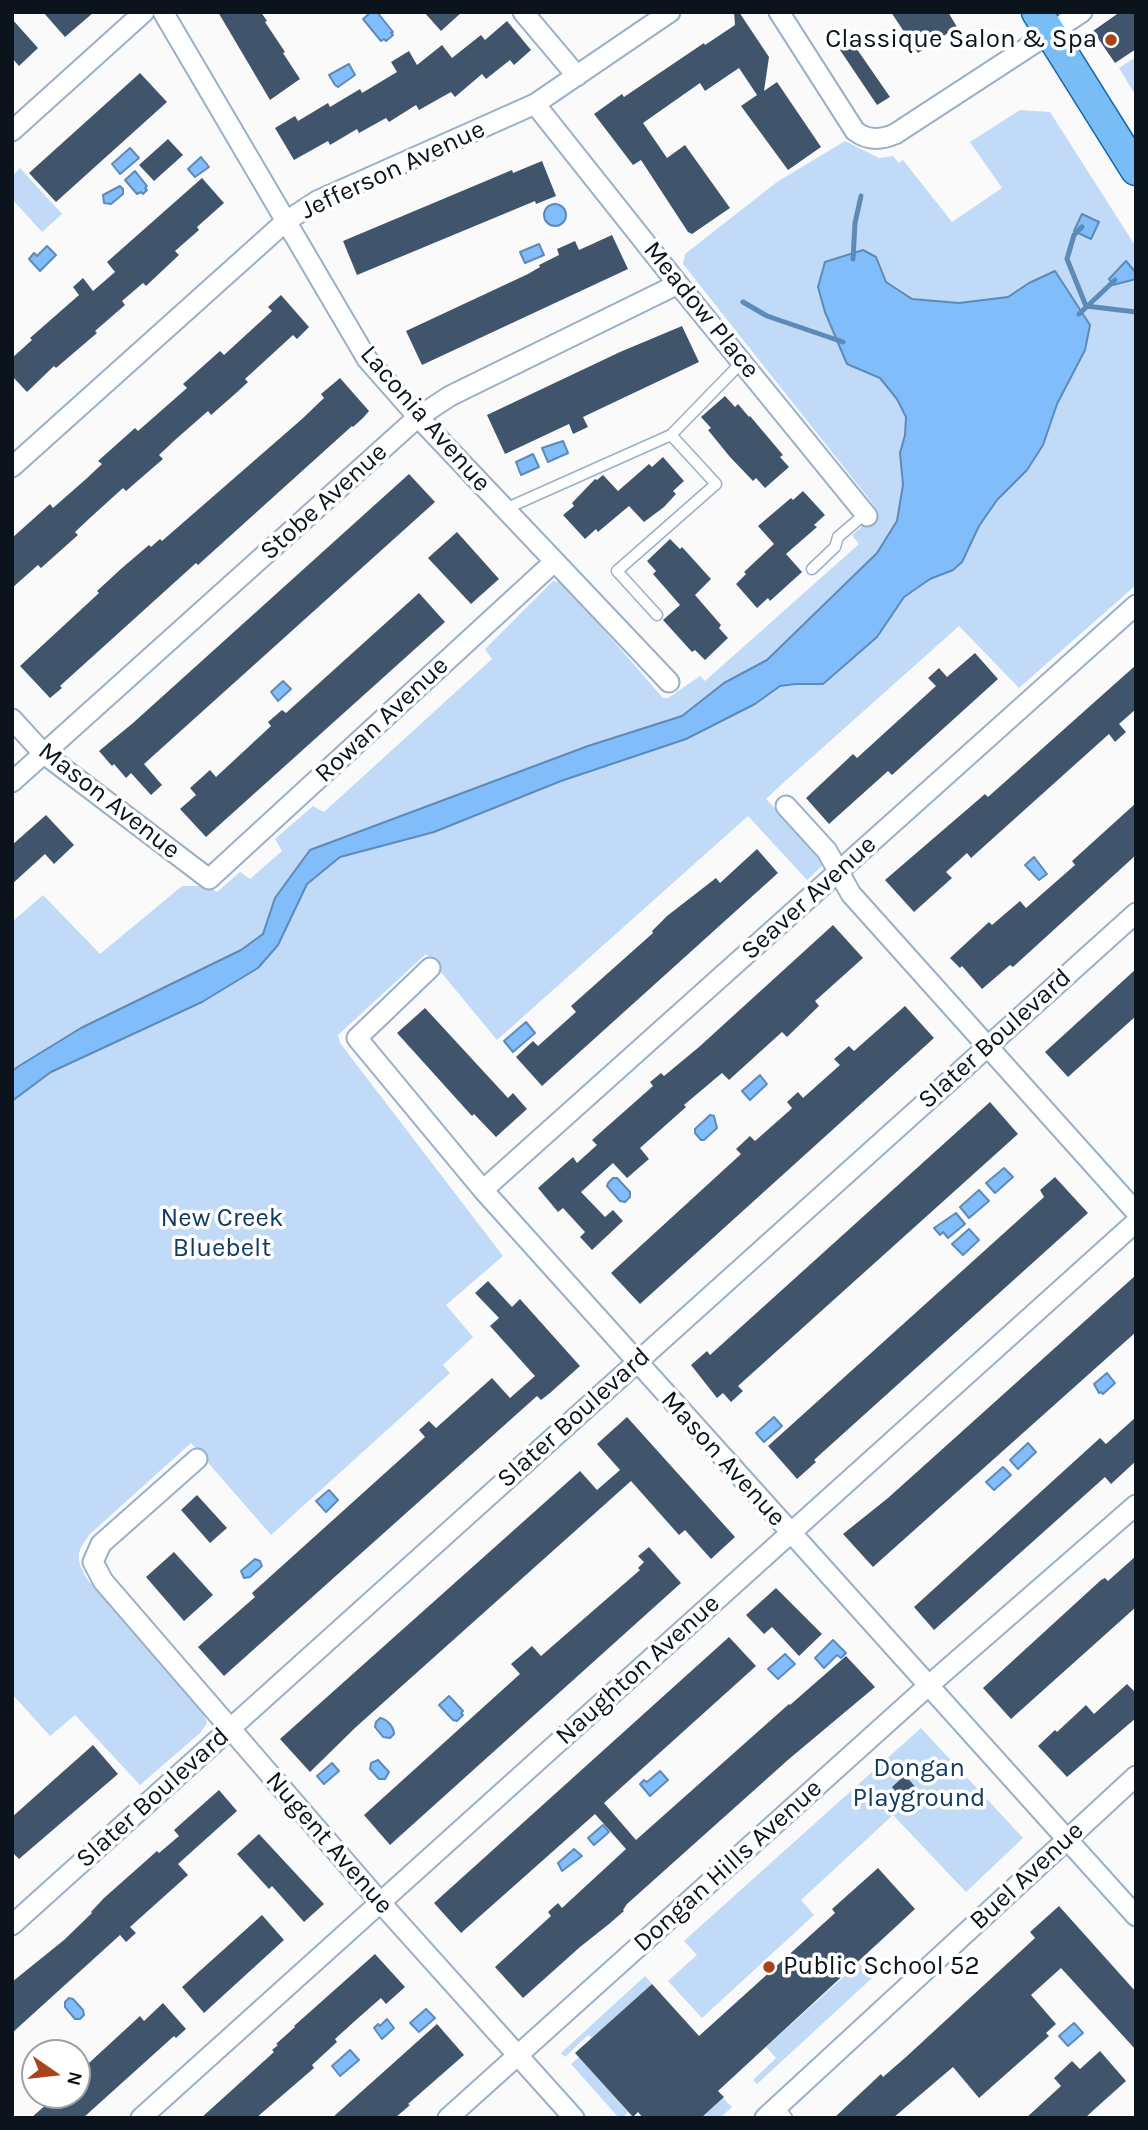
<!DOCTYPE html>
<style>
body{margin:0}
#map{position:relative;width:1148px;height:2130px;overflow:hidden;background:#fafafa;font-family:Karla,sans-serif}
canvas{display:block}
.frame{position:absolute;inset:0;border:14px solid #0b131d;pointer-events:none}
.north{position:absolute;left:21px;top:2039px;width:70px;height:70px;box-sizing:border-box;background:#fff;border:2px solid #9da1a5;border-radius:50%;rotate:104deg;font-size:19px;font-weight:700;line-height:28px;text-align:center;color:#0b131d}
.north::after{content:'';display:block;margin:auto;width:24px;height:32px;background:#a94319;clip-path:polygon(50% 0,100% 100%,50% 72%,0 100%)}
</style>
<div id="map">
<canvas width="1148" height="2130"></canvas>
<div class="frame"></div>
<div class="north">N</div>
</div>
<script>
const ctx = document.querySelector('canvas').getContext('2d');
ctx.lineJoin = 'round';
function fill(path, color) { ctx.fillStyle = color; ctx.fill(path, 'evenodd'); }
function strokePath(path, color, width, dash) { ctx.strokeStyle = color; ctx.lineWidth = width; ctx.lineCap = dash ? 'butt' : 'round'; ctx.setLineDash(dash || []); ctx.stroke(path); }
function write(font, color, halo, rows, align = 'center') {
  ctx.font = font + ' Karla,sans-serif'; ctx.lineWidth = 7; ctx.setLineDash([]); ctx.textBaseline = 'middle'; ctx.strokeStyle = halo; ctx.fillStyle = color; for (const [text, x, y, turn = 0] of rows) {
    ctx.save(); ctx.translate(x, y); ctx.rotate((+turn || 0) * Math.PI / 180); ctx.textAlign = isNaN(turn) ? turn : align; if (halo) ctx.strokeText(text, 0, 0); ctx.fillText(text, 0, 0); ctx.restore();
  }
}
fill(new Path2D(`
 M1136,57v39l-17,-28z
 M1020,110l30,2 86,135v338l-117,103 -60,-62 -176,157 -17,16 58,61 -1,5 -16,15 -59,-64 -251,224 -71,-86 -88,81 2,8 163,213 -57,49 27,32 -30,28 7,8 -179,162 -80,-92 -101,91c-15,20 -14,24 -3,45l117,135 3,9 -7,10 -60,52 -65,-70 -25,21 -38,-42v-772l31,-27 57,59 82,-68h26l9,6 23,-20 10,7 32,-28 -7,-12 38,-33 11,6 168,-153 -7,-10 68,-68 9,2 7,7 94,108h5l32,-22 5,5 154,-137 -7,-9 24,-20 -3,-11 -190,-240 2,-10 92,-72 68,-41 34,17 14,-2 6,7 4,-3 49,62 50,-34 -32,-46z
 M20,168l42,46 -20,18 -30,-33v-23z
 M921,1728l102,110 -57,54 -73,-77 -92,85 13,15 -112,103 -34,-37 29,-26 -13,-14z
 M859,1963l13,15 -115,106 -4,-4 23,-22 -10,-11z
 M645,1976l7,8 -60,54 -4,-3 -23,22 -4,-4z
 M579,2057l49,55 -5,6h-4l-48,-54z
 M723,2098l9,9 -12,11h-19z`), '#c0daf7');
const water = new Path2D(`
 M371,12h6l16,20 -2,1 2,2 -7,6 -2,-2 -3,2 -18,-22z
 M349,64l6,11 -17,12 -3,-2 -6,-10z
 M130,148l9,10 -19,16 -8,-10z
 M201,157l8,10 -14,10 -7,-8z
 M135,171l12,15 -2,2 2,2 -4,4 -2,-2 -4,2 -12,-14z
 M120,186l3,3v5l-12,10 -7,-1 -1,-8z
 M544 215a11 11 0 1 1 22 0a11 11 0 1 1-22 0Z
 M1082,214l17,8 -8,17 -17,-8z
 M539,244l5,11 -19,8 -5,-11z
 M47,246l9,9 -16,16 -11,-12 5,-6 3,3z
 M863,250l13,7 10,25 26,17 47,4 49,-6 21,-14 26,-12 35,54 -5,25 -28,54 -14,41 -16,25 -30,30 -18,26 -17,36 -9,8 -23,9 -26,18 -27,40 -54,47h-28l-15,2 -25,18 -69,35 -125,42 -127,51 -94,25 -33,27 -29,61 -20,23 -56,34 -151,70 -39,29v-30l7,-5 62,-38 160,-78 22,-16 12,-36 35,-48 278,-104 94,-30 42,-33 43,-23 110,-107 20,-32 6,-36 -3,-32 5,-18 1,-18 -9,-18 -17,-21 -33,-14 -22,-52 -7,-25 7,-25z
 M1126,261l10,12v6l-23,6 -4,-6z
 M563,441l5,12 -20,9 -6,-14z
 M533,454l6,13 -18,8 -5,-13z
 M283,681l8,8 -13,12 -7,-9z
 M1034,857l13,17 -8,6 -14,-15z
 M526,1022l9,11 -22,19 -9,-11z
 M760,1075l7,9 -17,16 -8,-9z
 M710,1115l4,1 3,12 -13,12h-3l-6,-7v-4z
 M1004,1168l9,9 -18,16 -9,-10z
 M613,1178h4l13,14v5l-5,5 -5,-1 -13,-15 1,-3z
 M979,1190l10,11 -20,17 -9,-11z
 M956,1213l9,11 -17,14 -5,-6 -3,3 -6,-7z
 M969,1229l10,11 -16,15 -11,-11z
 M1107,1373l8,10 -12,11 -2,-2 -2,1 -5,-9z
 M774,1417l8,9 -18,16 -8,-9z
 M1028,1443l8,9 -18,17 -8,-9z
 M1003,1467l8,8 -17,15 -8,-8z
 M329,1490l9,10 -12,12 -10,-11z
 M255,1559l5,2 2,5 -12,11 -6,1 -3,-7z
 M833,1640l13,13 -5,5 -4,-3 -13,13 -9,-10z
 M785,1654l10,10 -17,15 -10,-10z
 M449,1696l14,15 -2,2 2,2 -6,6 -4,-1 -14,-15z
 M380,1718c7,1 14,9 14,16l-4,4 -7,-1 -8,-10 1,-5z
 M378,1760l11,12 -4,7h-6l-9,-10 1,-6z
 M332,1763l7,8 -15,13 -7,-8z
 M660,1771l8,9 -18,16 -10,-12 4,-4 3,2z
 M603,1825l6,7 -15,13 -6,-7z
 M574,1849l8,7 -20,15 -4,-8z
 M69,1998l4,1 10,11 1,5 -4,4h-5l-10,-12v-5z
 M426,2009l9,9 -16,14 -9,-9z
 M387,2019l7,9 -12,11 -8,-11 4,-4 2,2z
 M1074,2023l9,10 -15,13 -9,-10z
 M350,2050l9,10 -19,16 -8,-10z`);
fill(water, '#81bdfb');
strokePath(water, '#5e8ab8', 2);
strokePath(new Path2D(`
 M1082,227l-8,8 -7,24 19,47 50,6
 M853,259l2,-36 6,-27
 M743,302l24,14 76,26
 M1079,314l36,-34`), '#5e8ab8', 5);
fill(new Path2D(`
 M43,12h51l-29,25z
 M218,12h43l6,9 -2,1 20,30 -2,1 17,26 -30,21z
 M424,12h38l-21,19z
 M734,12h5l30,45 -5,34 13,-9 44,65 -33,23 -47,-64 16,-11 -18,-27 -34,23 -5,-8 -57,40 24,35 18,-13 45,63 -38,26 -4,-2 -47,-72 -8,5 -39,-51 28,-20 2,3 80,-54 1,2 30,-20z
 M891,12h57l9,15 -39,26z
 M1120,12h16v37l-21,14 -22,-32z
 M12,19l26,29 -19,18 -7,-8z
 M507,21l24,29 -17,15 -4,-5 -24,19 -4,-5 -27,23 -4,-5 -32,18 -3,-5 -27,17 -3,-4 -27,15 -2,-4 -27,16 -2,-4 -34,19 -19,-32 20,-12 3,5 30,-18 2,4 30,-18 2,4 35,-21 -6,-10 18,-11 8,14 25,-20 10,13 29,-23 4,5z
 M852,42l38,55 -13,8 -37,-55z
 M140,73l27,29 -111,100 -27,-29z
 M168,139l15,16 -29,26 -15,-16z
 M542,161l14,35 -20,8 -1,-3 -178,74 -14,-34 169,-71 1,3z
 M202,178l22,25 -27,24 2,3 -24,21 4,4 -33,31 -3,-3 -21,18 3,4 -30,26 2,2 -41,35 -2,-2 -27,26 -15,-16v-18l20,-18 -2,-2 49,-43 -6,-8 10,-9 10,13 22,-19 -8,-10z
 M612,235l16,34 -206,96 -16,-34 122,-57 12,-7 -1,-2 20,-10 -2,-6 18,-8 4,9z
 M281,295l28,32 -12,12 -4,-4 -48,44 3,3 -13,12 -24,21 -3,-4 -33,29 -16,15 4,4 -37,32 -3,-3 -32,29 -16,15 3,3 -37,33 -3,-3 -26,23v-50l38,-34 3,4 33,-29 16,-15 -4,-3 37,-33 3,3 16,-14 33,-29 -4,-4 37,-33 4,4 48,-44 -4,-4z
 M682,326l17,36 -116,55 5,10 -15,7 -4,-10 -64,30 -18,-39 133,-63z
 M340,378l29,33 -6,7 -10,9 -1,-1 -154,139 -2,-2 -136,123 2,2 -12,10 -30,-32 79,-73 -2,-2 25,-23 27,-23 2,2 9,-8 2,2 140,-122 22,-21 -3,-4z
 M725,396l10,11 3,-3 11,13 1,-1 33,39 -3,2 9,10 -24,21 -9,-10 -3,3 -23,-24 -22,-27 3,-2 -10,-11z
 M663,457l21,24 -11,10 3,3 -12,13 -20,15 -15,-16 -31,26 -2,-3 -11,10 -22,-24 11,-9 -2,-3 23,-24 2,1 6,-5 15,16 31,-27 3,3z
 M409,474l26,28 -291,262 18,21 -11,10 -20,-22 -5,5 -12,-14 -2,2 -13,-15 34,-28z
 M803,491l22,24 -11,10 3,2 -31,27 16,18 -32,29 -2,-3 -11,10 -21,-24 10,-10 -2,-2 30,-28 -16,-18 33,-28 2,2z
 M457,532l42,47 -28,25 -43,-46z
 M670,539l10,10 2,-2 29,32 -16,16 26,30 -2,3 9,10 -23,22 -10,-10 -3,2 -29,-32 17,-15 -27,-31 3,-3 -9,-10z
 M419,593l26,29 -239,215 -26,-28 16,-14 -6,-7 20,-18 6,7 55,-51 -3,-4 14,-12 4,3z
 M975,653l23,26 -106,96 -4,-4 -59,53 -23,-26 47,-44 4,4 79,-72 -8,-8 11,-10 8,9z
 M1136,665v44l-17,15 7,8 -11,10 -6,-8 -138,124 -4,-5 -21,19 6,6 -38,34 -29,-32 100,-86 3,3z
 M1136,803v52l-123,112 -3,-2 -28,24 -20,-23 -2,2 -10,-10 39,-36 3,3 28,-24 6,7 49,-43 -3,-4z
 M46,815l28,30 -20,19 -9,-10 -33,30v-39z
 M757,849l21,24 -236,213 -26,-29 17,-16 5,5 38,-34 -5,-6 82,-73 -1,-2 15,-15 49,-38 4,5z
 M833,925l30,33 -48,43 4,5 -32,31 -5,-5 -53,48 -7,-7 -38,32 2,2 -46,41 9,11 -22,19 -14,-15 -32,29 24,25 8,-7 10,11 -31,29 -12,-13 5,-5 -22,-24 -5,4 -20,-24 35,-31 4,6 20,-18 -5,-5 61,-54 -3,-4 11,-9 3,3 35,-29z
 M1136,969v47l-68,61 -23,-25z
 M905,1006l29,32 -294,266 -29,-31 130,-119 -5,-5 14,-13 5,5 34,-30 3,-3 -5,-6 11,-10 5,6 37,-33 -6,-6 15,-13 5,5z
 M425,1008l83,90 5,-5 14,16 -31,28 -22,-23 -2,2 -75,-83z
 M990,1102l28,32 -280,252 5,5 -12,11 -8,-9 -6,5 -26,-33 16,-14 3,4z
 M1055,1177l33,36 -274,247 2,2 -19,17 -29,-33 276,-249 -4,-7z
 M1136,1275v57l-263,235 -30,-33 45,-36z
 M488,1281l24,26 8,-8 60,67 -30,27 -9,7 -4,-4 -313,280 -26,-29 57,-50 -3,-4 173,-156 -6,-7 10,-9 7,7 56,-50 18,20 25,-22 -45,-50 9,-8 -24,-25z
 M627,1417l108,120 -24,22 -26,-29 -6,5 -48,-54 -275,246 -46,45 -30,-33 300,-268 17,19 23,-20 -23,-26z
 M1136,1417v44l-25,23 -6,-7 -171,153 -20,-23 186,-169 6,6z
 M197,1495l30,33 -17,15 -29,-33z
 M649,1547l32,36 -291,262 -26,-30 156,-141 -9,-10 21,-18 9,10 99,-86 -2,-2 6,-6 -6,-6z
 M174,1552l39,43 -29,26 -38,-44z
 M1136,1556v51l-125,112 -28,-31 118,-108 4,-2 3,3z
 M776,1588l46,46 -23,22 -27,-29 -8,7 -18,-19z
 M729,1637l27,29 -152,137 32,37 153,-136 1,1 56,-49 29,31 -86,72 -162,145 -4,6 1,1 -15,13 -29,23 -57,51 -28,-31 56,-51 -3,-4 10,-9 4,5 64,-59 -31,-35 -134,119 -27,-30z
 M1127,1684l9,9v25l-69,59 -29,-31 17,-16 2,2 29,-27 8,9z
 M93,1745l25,29 -99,85 -7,-7v-35z
 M905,1775l12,14 -13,12 -12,-14z
 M219,1790l18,21 -59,53 10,11 -58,52 6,6 -10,9 -6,-7 -108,98v-51l52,-42 28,-27 -1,-1 13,-14 53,-47 2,2 20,-17 -5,-6z
 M259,1834l65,70 -20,18 -32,-36 -3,3 -32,-35z
 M878,1868l37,41 -197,182 6,6 -23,21h-58l-5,-6 -5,5 -58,-64 77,-69 47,52 136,-123 -3,-4z
 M1059,1906l77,86v58l-75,-82 -30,27 25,29 -10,9 3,3 -70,62 -26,-31 -60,51h-59l47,-44 2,3 23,-20 129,-119 -5,-6z
 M262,1915l22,25 -80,73 -22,-26z
 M375,1954l30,33 -19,17 -5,-6 -25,22 -21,19 2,3 -25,23 2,3 -58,50h-55l73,-66 -2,-2 6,-5 -2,-1 19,-17 -1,-1z
 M163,2003l23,26 -10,9 -2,-2 -91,82h-52l26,-23h20v-21l63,-58 4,5z
 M437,2024l27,31 -56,49 2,1 -15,13h-63z
 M1100,2051l26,30 -29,26 -12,11h-59l35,-32 -7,-8 18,-17 8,8z`), '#40556c');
const service = new Path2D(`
 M505,509l166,-74 71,-73
 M812,569l23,-22 3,-10 28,-24
 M657,615l-40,-44 99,-87 -45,-49
 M778,2106l9,12`);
const minor = new Path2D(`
 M163,12l204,347 51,58 251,265
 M523,12l54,64
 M779,12l76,119c13,10 26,9 40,3l187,-122
 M535,104l143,180 189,232
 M12,131l132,-119
 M12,467l273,-245 32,-21 218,-97 135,-92
 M12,719l31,34 166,126 345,-317
 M12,782l406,-365 32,-21 228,-112
 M786,806l41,45 24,43 285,318
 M430,968l-73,70 126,152 653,726
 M483,1190l653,-585
 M197,1459l-96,85 -8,18 10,19 277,321 194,216
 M12,1925l1124,-1012
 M141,2118l995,-896
 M448,2118l480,-432 208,-181
 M765,2118l371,-342`);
const primary = new Path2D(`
 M1037,12l99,158`);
strokePath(service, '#98b0ca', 13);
strokePath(minor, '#98b0ca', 23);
strokePath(primary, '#1865a7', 33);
strokePath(service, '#fff', 10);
strokePath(minor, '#fff', 19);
strokePath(primary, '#79bdf7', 30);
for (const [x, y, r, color] of [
 [1111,40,7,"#a94319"],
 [769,1967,7,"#a94319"]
]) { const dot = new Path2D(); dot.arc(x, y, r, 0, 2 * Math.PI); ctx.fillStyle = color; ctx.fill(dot); strokePath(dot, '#fff', 2.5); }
write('26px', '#0b131d', '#fff', [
 ["Classique Salon & Spa",1097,40],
 ["Public School 52",783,1967,"left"]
], 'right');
write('26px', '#0b131d', '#fff', [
 ["Jefferson Avenue",393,170,-25],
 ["Meadow Place",701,310,51],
 ["Laconia Avenue",425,419,49],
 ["Stobe Avenue",324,502,-42],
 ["Rowan Avenue",382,720,-43],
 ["Mason Avenue",109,801,38],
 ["Seaver Avenue",809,898,-42],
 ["Slater Boulevard",995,1039,-42],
 ["Slater Boulevard",574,1418,-42],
 ["Mason Avenue",723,1459,48],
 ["Naughton Avenue",638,1670,-42],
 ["Slater Boulevard",153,1798,-42],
 ["Nugent Avenue",329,1843,49],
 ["Dongan Hills Avenue",728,1866,-42],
 ["Buel Avenue",1027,1876,-43]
]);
write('26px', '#103b63', '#fff', [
 ["New Creek",222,1219],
 ["Bluebelt",222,1249],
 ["Dongan",919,1769],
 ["Playground",919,1799]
]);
</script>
